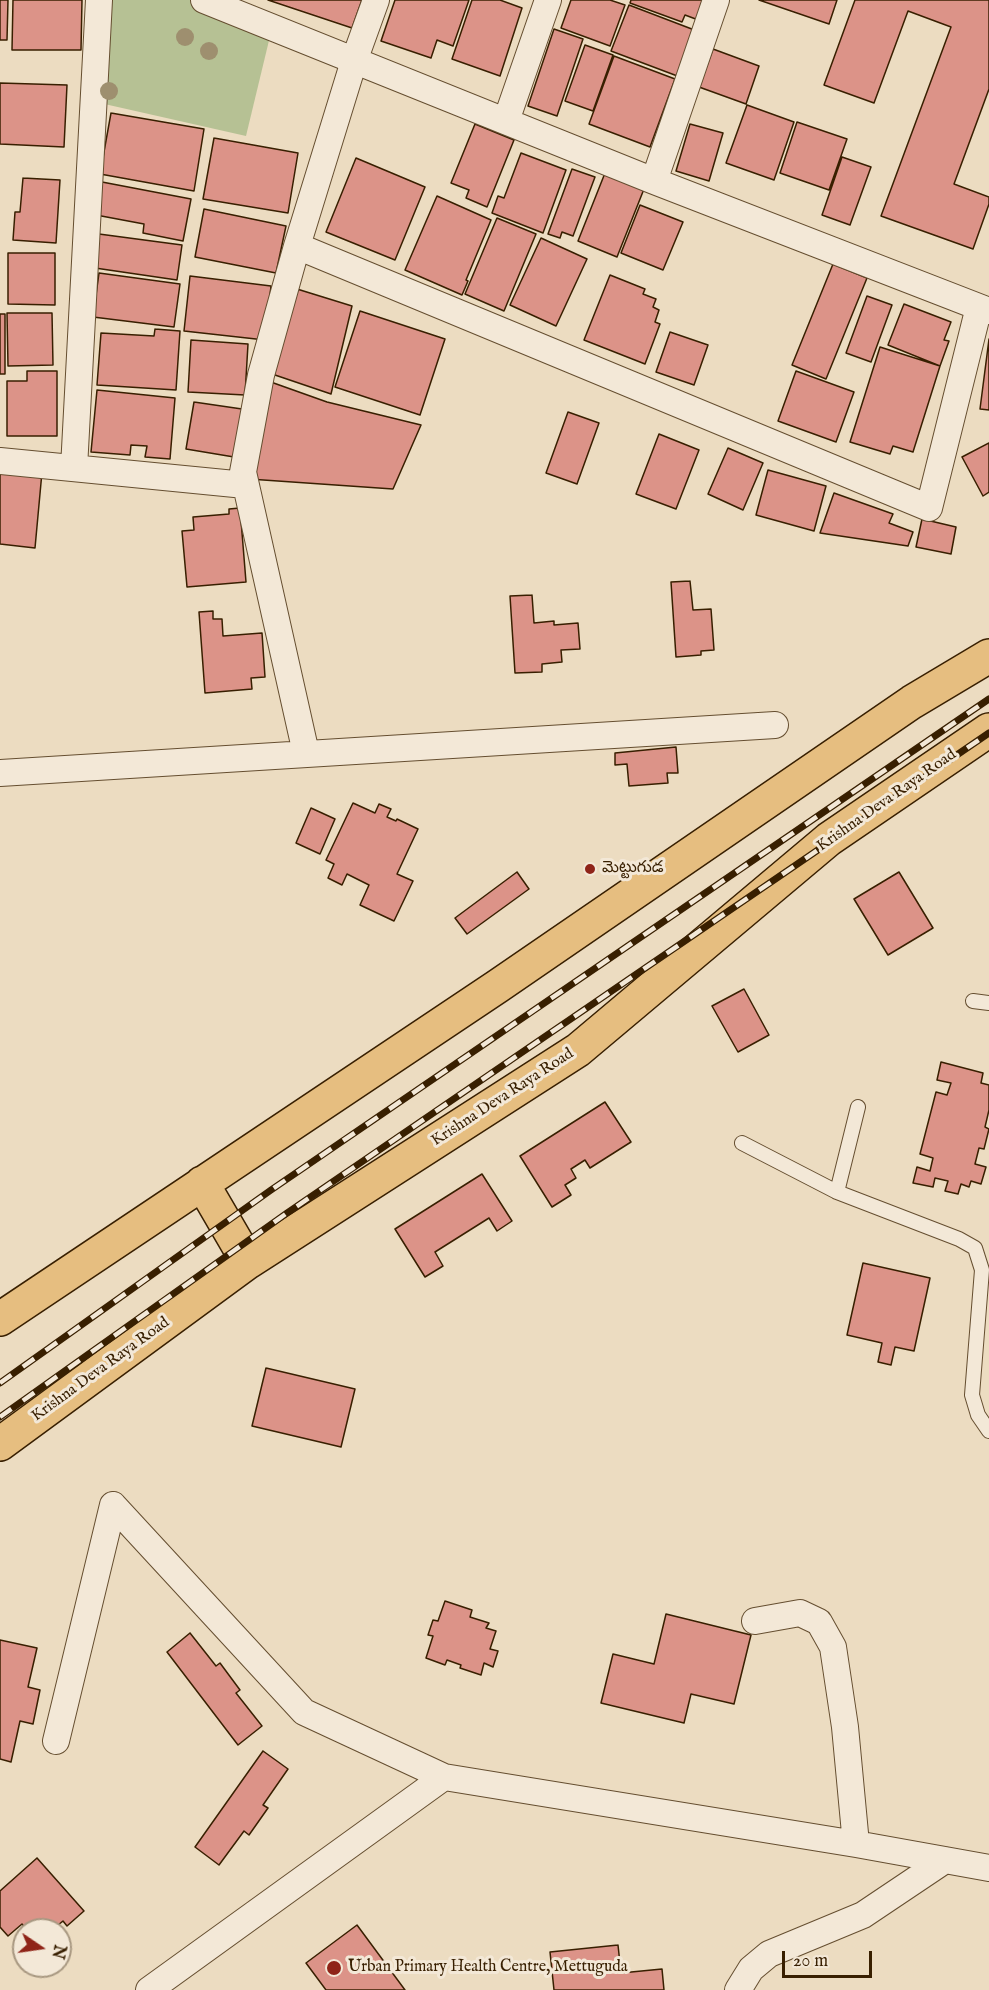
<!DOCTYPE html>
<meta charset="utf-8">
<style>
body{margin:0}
#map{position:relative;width:989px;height:1990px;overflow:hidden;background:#ecdcc1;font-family:"IM FELL English",serif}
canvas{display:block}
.north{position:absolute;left:12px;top:1918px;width:60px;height:60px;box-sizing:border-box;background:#f3e8d7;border:2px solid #a89881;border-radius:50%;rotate:103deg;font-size:16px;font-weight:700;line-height:24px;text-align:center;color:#381f00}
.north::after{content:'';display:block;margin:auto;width:21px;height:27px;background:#8f2418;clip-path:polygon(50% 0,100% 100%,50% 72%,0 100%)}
.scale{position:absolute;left:782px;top:1951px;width:90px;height:27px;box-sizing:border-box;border:3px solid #381f00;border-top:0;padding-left:8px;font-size:18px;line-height:21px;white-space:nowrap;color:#381f00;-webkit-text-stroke:4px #f3e8d7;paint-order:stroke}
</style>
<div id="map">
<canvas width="989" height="1990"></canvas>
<div class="north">N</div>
<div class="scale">20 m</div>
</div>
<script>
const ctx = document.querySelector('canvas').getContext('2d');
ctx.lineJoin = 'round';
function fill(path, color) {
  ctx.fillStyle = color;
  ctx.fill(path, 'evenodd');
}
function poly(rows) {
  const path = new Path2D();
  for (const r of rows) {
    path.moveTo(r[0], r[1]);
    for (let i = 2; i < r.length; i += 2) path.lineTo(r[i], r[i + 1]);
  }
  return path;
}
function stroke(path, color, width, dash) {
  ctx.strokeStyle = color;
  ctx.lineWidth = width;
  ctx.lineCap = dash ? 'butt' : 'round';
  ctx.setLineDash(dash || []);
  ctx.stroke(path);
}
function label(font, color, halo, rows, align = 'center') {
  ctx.font = font + ' "IM FELL English","Noto Sans Telugu",serif';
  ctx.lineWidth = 6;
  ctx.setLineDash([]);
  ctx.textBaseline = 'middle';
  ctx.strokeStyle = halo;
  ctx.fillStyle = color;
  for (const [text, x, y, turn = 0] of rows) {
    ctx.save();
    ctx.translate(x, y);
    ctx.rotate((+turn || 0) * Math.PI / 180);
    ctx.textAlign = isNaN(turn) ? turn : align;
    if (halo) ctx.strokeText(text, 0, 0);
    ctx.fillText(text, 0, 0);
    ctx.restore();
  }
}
fill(poly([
 [101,0,205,0,272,28,246,136,100,103]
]), '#b6c194');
const building = poly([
 [0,0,8,0,7,40,0,40,0,0],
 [13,0,82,0,81,50,12,50,13,0],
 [268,0,362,0,352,28,268,0],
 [395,0,469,0,453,46,437,40,431,58,381,41,395,0],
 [472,0,500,0,522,8,500,76,452,59,472,0],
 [571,0,610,0,625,5,610,46,561,28,571,0],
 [631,0,708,0,701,21,685,15,682,22,630,3,631,0],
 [759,0,837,0,829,24,759,0],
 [855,0,989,0,989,89,954,184,989,197,989,204,973,249,881,216,951,27,908,11,874,103,824,85,855,0],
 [629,5,697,31,680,77,611,51,629,5],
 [554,29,583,39,557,116,528,106,554,29],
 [585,45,613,55,593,111,565,101,585,45],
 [713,49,759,66,746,104,699,87,713,49],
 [614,56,675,79,650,147,589,124,614,56],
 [0,83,67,85,64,147,0,144,0,83],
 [747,105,794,122,774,180,726,163,747,105],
 [111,113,204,129,194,191,100,174,111,113],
 [797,122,847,139,829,190,780,173,797,122],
 [475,124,514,140,487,207,466,198,469,190,451,183,475,124],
 [690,124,723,133,709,181,676,171,690,124],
 [214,138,298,153,288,213,203,199,214,138],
 [521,153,566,170,543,233,492,213,498,196,504,198,521,153],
 [842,157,871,167,850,225,822,215,842,157],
 [356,158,425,187,395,260,326,232,356,158],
 [572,169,595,177,573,236,562,232,560,238,548,234,572,169],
 [605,173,644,189,617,257,578,241,605,173],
 [23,178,60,180,56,243,13,240,15,212,20,212,23,178],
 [102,182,191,199,183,241,143,233,144,224,96,215,102,182],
 [437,196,491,220,466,280,468,281,462,295,405,270,437,196],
 [640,205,683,222,663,270,621,253,640,205],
 [204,209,286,226,276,273,195,257,204,209],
 [497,218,536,234,504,311,465,294,497,218],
 [99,234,182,245,177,280,95,268,99,234],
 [541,238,587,259,556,326,510,305,541,238],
 [8,253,55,253,55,305,8,304,8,253],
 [833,264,867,278,826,379,792,365,833,264],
 [99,273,180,284,174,327,93,317,99,273],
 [610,275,645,289,643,294,656,299,653,307,659,310,655,322,660,324,645,364,584,340,610,275],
 [190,276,271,286,265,340,184,331,190,276],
 [297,289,352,306,331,394,272,374,297,289],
 [867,296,892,305,871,362,846,353,867,296],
 [904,304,951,322,944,340,949,341,940,366,888,345,904,304],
 [360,311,445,339,420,415,335,387,360,311],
 [7,313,52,313,53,365,8,366,7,313],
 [0,314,5,314,5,374,0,374,0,314],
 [155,329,180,331,176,390,97,385,101,333,154,336,155,329],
 [670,332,708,345,694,385,656,372,670,332],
 [989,339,989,410,980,409,989,339],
 [191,340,248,344,245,395,188,392,191,340],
 [880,347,940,366,913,452,893,446,890,454,850,442,880,347],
 [27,371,57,371,57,436,7,436,7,381,27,381,27,371],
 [796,371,854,392,836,442,778,421,796,371],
 [268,381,327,402,421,425,393,489,249,479,268,381],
 [97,390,175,398,170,459,145,457,147,446,131,445,130,455,91,452,97,390],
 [194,402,242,409,234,457,186,449,194,402],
 [568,412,599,423,577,484,546,473,568,412],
 [659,434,699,450,676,509,636,494,659,434],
 [989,443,989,492,983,496,962,457,989,443],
 [728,448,763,463,743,510,708,494,728,448],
 [0,469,42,472,35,548,0,544,0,469],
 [768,470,826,486,814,531,756,515,768,470],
 [834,493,893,514,889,523,913,532,908,546,820,533,834,493],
 [240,508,246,582,187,587,182,531,194,530,193,517,229,514,229,509,240,508],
 [922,519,956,527,951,554,916,547,922,519],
 [690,581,693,610,711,609,714,650,701,651,701,655,676,657,671,582,690,581],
 [532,595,534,623,554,621,554,625,578,623,580,649,561,650,562,662,542,664,542,672,515,673,510,596,532,595],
 [213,611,213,619,222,619,223,636,262,633,265,677,251,678,252,689,205,693,199,612,213,611],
 [676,747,678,773,667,773,668,783,629,786,627,764,615,765,615,753,676,747],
 [353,803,375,813,379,804,391,809,387,817,396,821,397,819,418,829,397,874,413,881,394,921,360,905,369,885,347,874,342,885,328,878,334,864,326,860,353,803],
 [311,808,335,819,320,854,296,843,311,808],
 [517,872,529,889,467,934,455,918,517,872],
 [899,872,933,928,888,955,854,899,899,872],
 [744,989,769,1035,738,1052,712,1006,744,989],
 [941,1062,983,1073,981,1083,989,1085,989,1110,985,1127,989,1129,984,1149,979,1148,975,1164,986,1167,981,1184,971,1181,969,1187,961,1184,958,1194,945,1191,948,1181,935,1178,933,1187,913,1183,917,1167,930,1171,933,1158,920,1154,936,1092,947,1095,951,1083,937,1080,941,1062],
 [605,1102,631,1142,590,1168,585,1160,571,1169,576,1178,565,1185,571,1195,552,1207,520,1156,605,1102],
 [482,1174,512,1221,497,1231,489,1218,435,1252,443,1266,425,1277,395,1229,482,1174],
 [863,1263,930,1278,914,1351,895,1347,891,1365,878,1362,882,1343,847,1335,863,1263],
 [266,1368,355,1389,341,1447,252,1426,266,1368],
 [445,1601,472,1610,470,1617,489,1623,486,1628,496,1631,490,1649,498,1651,493,1667,484,1663,481,1675,460,1668,461,1665,447,1660,445,1665,426,1658,433,1636,428,1635,433,1620,438,1621,445,1601],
 [666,1614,751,1635,734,1704,691,1694,684,1723,601,1703,613,1654,654,1664,666,1614],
 [190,1633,216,1666,220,1663,240,1690,236,1693,262,1726,238,1745,167,1652,190,1633],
 [0,1640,37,1648,28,1687,40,1690,33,1724,20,1721,11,1762,0,1759,0,1640],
 [263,1751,288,1769,263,1805,268,1808,249,1835,244,1831,219,1865,195,1847,263,1751],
 [37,1858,84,1911,67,1926,63,1921,52,1930,27,1930,22,1924,8,1936,0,1927,0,1891,37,1858],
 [357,1925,405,1990,326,1990,306,1963,357,1925],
 [618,1945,621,1973,662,1969,664,1990,554,1990,550,1952,618,1945]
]);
fill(building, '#dc9388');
stroke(building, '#381f00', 1.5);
const service = poly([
 [973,1001,989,1003],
 [742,1143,837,1192,959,1239,975,1248,982,1270,972,1395,978,1415,989,1431],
 [837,1192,858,1107]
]);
const minor = poly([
 [204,0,654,181,989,311],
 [506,121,548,0],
 [654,181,716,0],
 [297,246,929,508,979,307],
 [0,461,245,485],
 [74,468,99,0],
 [306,753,243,472,261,375,297,246,354,61,376,0],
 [0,773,775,725],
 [113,1505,304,1712,444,1777,856,1844,989,1868],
 [755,1621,800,1613,819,1622,833,1647,845,1727,856,1844],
 [56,1741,113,1505],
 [149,1990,444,1777],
 [738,1990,751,1969,769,1954,863,1915,945,1860]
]);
const primary = poly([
 [202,1183,248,1262],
 [0,1319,498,986,912,702,989,656],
 [0,1444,248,1262,578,1050,829,839,989,730]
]);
stroke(service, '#654e30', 16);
stroke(minor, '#654e30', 28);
stroke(primary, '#381f00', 36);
stroke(service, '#f3e8d7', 14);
stroke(minor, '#f3e8d7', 26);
stroke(primary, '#e6be80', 33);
const rail = poly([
 [0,1383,271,1190,989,699],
 [0,1417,287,1213,989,733]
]);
stroke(rail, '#381f00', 7);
stroke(rail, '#f3e8d7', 4.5, [14]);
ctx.fillStyle = '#9e8f6f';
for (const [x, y] of [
 [185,37],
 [209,51],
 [109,91]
]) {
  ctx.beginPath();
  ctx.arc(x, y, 9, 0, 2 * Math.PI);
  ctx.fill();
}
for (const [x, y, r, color] of [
 [590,869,6,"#8f2418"],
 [334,1968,8,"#8f2418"]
]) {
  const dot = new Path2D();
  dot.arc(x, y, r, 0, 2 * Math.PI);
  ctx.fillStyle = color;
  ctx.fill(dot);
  stroke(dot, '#f3e8d7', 2);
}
label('16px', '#381f00', '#f3e8d7', [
 ["Krishna Deva Raya Road",887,801,-35],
 ["Krishna Deva Raya Road",503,1098,-33],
 ["Krishna Deva Raya Road",101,1370,-36]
]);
label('16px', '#381f00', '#f3e8d7', [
 ["మెట్టుగుడ",602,869],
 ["Urban Primary Health Centre, Mettuguda",348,1968]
], 'left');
</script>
